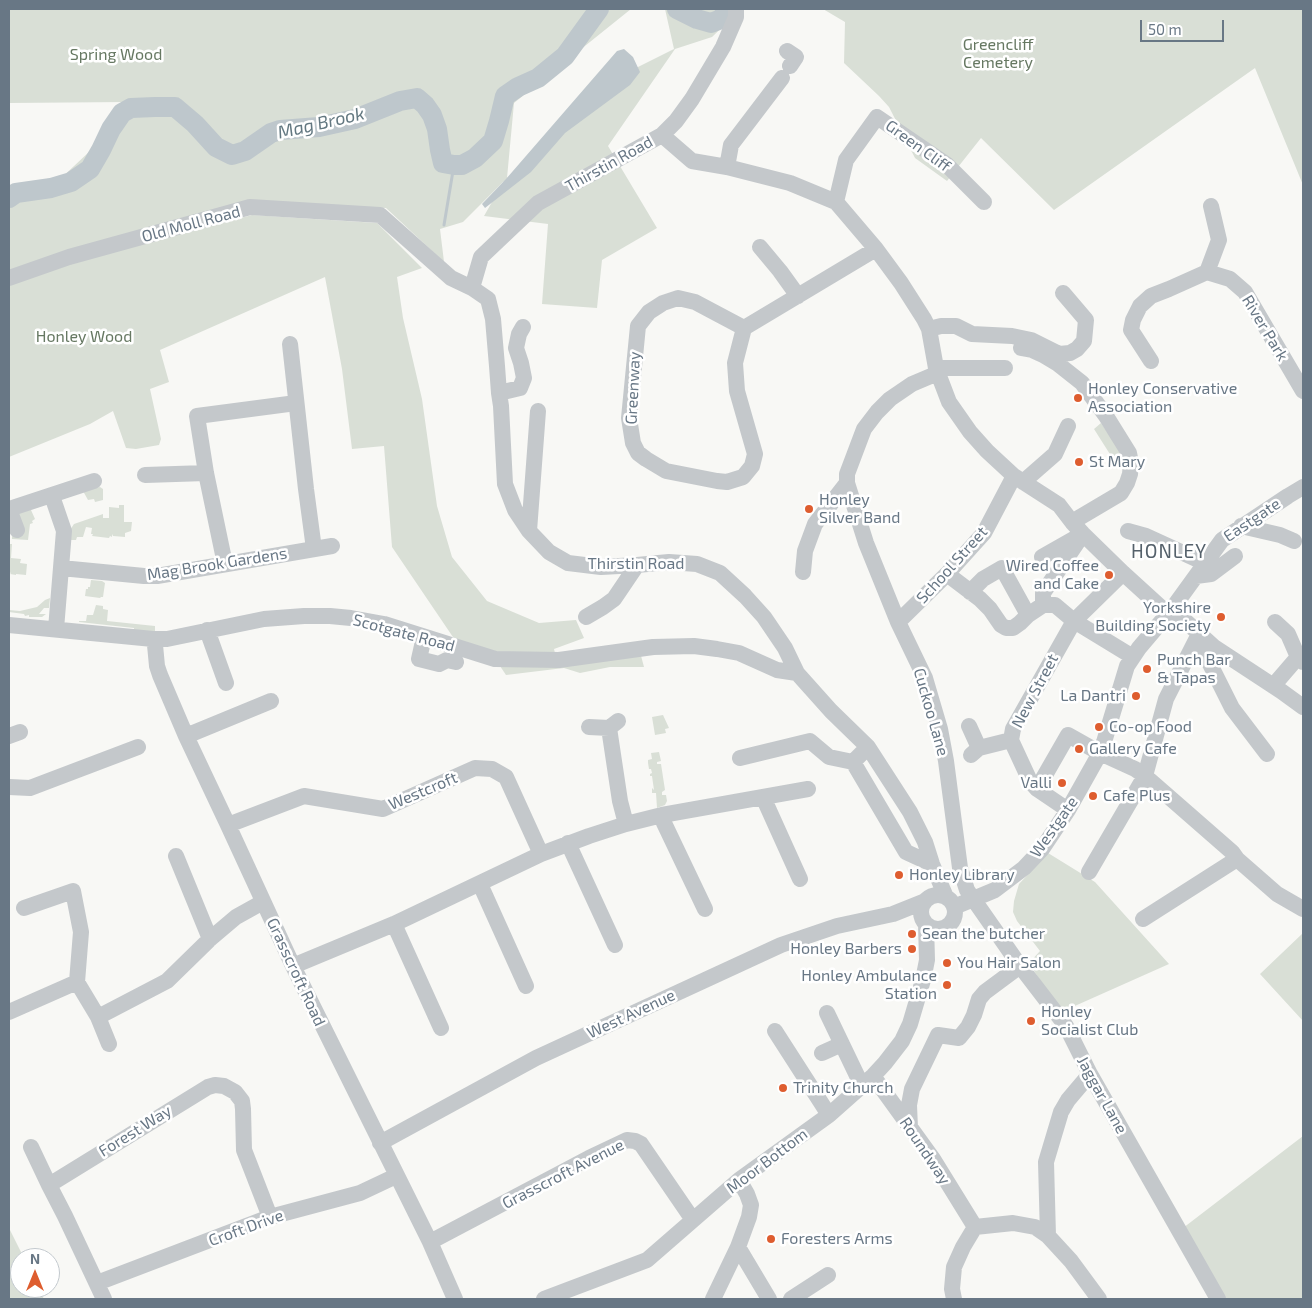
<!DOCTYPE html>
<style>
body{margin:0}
#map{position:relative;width:1312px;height:1308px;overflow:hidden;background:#f8f8f5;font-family:"Exo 2",sans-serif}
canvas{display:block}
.frame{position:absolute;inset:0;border:10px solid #687785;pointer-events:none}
.north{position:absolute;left:10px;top:1248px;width:50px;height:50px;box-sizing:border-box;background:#fff;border:1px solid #c3c9ce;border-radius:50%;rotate:0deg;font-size:14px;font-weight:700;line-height:20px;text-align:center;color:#687785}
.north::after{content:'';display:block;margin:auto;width:18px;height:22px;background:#de5d2f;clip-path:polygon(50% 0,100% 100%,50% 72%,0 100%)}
.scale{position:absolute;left:1140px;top:20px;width:84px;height:22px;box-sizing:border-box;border:2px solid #687785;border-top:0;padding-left:6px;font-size:15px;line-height:18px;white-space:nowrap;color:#687785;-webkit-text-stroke:4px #fff;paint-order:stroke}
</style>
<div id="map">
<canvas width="1312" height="1308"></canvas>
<div class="frame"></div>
<div class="north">N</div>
<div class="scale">50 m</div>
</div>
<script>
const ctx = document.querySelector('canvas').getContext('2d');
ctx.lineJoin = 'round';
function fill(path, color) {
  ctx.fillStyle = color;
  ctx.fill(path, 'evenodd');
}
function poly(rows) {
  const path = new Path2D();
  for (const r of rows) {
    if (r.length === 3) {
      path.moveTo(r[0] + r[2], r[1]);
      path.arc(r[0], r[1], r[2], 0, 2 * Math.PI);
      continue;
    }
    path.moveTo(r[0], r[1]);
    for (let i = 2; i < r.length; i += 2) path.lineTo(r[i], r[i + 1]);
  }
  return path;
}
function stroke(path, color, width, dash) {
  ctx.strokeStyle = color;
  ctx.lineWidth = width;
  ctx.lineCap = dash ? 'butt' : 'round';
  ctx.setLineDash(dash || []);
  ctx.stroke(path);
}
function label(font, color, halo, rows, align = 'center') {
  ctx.font = font + ' "Exo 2",sans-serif';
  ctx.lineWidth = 5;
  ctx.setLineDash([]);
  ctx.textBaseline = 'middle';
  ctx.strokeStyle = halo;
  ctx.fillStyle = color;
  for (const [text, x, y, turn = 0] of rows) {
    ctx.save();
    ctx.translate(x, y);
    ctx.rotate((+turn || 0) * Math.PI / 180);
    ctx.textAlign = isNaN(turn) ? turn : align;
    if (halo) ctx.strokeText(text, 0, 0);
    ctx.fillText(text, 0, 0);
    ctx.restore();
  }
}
fill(poly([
 [9,9,631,9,514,103,507,178,620,76,674,49,665,9,741,9,712,37,675,49,608,146,657,228,602,260,597,308,542,304,548,224,484,216,504,181,463,222,440,229,444,262,386,208,250,203,9,271,9,192,19,187,57,182,90,151,127,102,9,103],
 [823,9,1303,9,1303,185,1255,68,1054,210,981,138,947,181,915,158,889,107,879,96,844,63,845,22],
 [252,215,377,223,422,268,397,277,403,318,422,399,437,506,452,557,487,601,539,623,576,620,584,638,554,649,557,662,640,652,644,667,610,667,580,673,564,668,506,675,492,654,457,643,392,547,384,446,352,449,342,369,325,277,160,350,169,382,150,389,161,439,159,445,136,449,126,448,113,411,90,424,9,457,9,285,61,265],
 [1101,423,1128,463,1113,459,1094,429],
 [100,487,103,489,103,500,95,502,94,499,88,500,83,491],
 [119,505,124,505,124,522,132,522,131,531,125,533,125,537,113,536,112,534,112,537,110,536,109,538,92,536,93,534,91,534,92,528,86,527,83,537,77,537,76,540,70,540,70,530,74,524,103,514,103,518,109,518,109,507,119,508],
 [21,510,31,510,35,519,32,521,33,523,30,524,28,540,12,539,12,533,18,515],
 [9,542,10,544,12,544,11,558,21,559,20,563,27,564,26,575,16,574,16,575,10,574,11,573,9,572,9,573],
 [91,580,102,581,105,583,103,597,101,597,100,598,85,596,86,589,88,589,88,587,90,587],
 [50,598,49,608,44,608,39,614,46,614,42,617,29,617,29,615,25,616,24,614,9,612,9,610,20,611,37,607,45,600],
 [96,605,103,606,103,609,108,610,107,621,155,626,155,632,134,632,134,628,79,622,79,621,86,621,87,615,93,615],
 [663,715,669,728,665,729,666,733,655,735,652,717],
 [659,752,661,761,657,762,657,764,661,764,665,790,662,792,662,795,666,795,667,801,665,805,657,808,656,793,652,793,652,788,654,790,652,776,650,776,650,774,652,773,651,769,649,769,648,763,648,760,652,759,651,753],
 [1048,853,1095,882,1169,964,1068,1009,1056,1005,1029,963,1040,951,1017,921,1013,912,1014,901,1019,884],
 [1303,933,1303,1021,1260,974],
 [1303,1136,1303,1299,1225,1299,1183,1228],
 [9,1228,24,1258,20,1258,20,1288,38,1288,44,1299,9,1299]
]), '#d9dfd6');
fill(poly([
 [624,49,633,57,640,72,630,85,565,133,531,172,485,208,482,204,506,179,617,51]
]), '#bec7cc');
stroke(poly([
 [444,225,454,165]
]), '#bec7cc', 3);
stroke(poly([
 [677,9,697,19,711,23,721,19,728,9],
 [9,198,16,193,51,188,71,182,90,169,101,150,111,129,122,113,131,108,155,107,175,107,195,124,216,147,232,155,245,151,271,133,280,130,319,127,355,119,400,101,417,98,425,105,432,115,437,129,440,150,443,163,454,165,462,165,475,158,493,141,499,121,505,96,518,87,538,78,565,56,599,9]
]), '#bec7cc', 20);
stroke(poly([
 [736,9,736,17,723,47,692,99,676,121,662,135,538,203,481,257,472,288,488,299,493,319,497,366,499,393,501,406,505,484,515,510,529,531,549,552,568,563,601,567,637,565,669,562,697,564,720,573,745,596,764,617,785,648,797,673,831,711,868,747,910,812,925,842,932,864,946,897],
 [787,51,796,57,790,66],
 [662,135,692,161,727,167,790,183,836,202,876,249,901,283,924,319,929,329,936,368,949,402,970,432,987,451,1014,476,1059,505,1072,522,1083,534,1123,573,1168,614],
 [727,167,731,145,782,78],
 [836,202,846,160,877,117,946,164,984,202],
 [760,247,780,271,798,296],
 [1207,272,1219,240,1211,206],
 [9,278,69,257,250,207,380,215,451,278,472,288],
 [744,328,695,302,678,298,663,303,649,312,638,326,629,418,633,443,638,453,646,459,666,471,717,481,727,482,743,477,752,466,755,454,737,391,735,363,744,328,876,249],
 [929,329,941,326,956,326,972,334,1012,336,1031,340,1059,354,1070,353,1077,349,1084,341,1086,320,1063,293],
 [290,344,306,489,314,549],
 [1021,348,1032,350,1043,355,1058,364,1082,383,1106,416,1129,453,1131,463,1130,474,1127,483,1121,493,1072,522],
 [1151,361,1131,330,1133,320,1140,306,1151,296,1169,289,1207,272,1230,279,1245,292,1303,391],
 [936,368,1005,368],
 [938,373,912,384,890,399,877,412,864,429,847,474,847,483,866,543,898,622,925,678,940,729,946,761,960,868,967,890,1020,966,1066,1026,1090,1074,1218,1299],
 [499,393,520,388,524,378,521,363,516,348,519,334,523,327],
 [145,475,206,473],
 [1023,482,1055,454,1068,426],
 [52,496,64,531,56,629],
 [9,509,94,481],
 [9,509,17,530],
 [1241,526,1280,535,1294,541],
 [529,531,538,411],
 [1128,531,1146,536,1205,563],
 [1042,557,1079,536],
 [225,564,206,473,197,416,296,403],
 [61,568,144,576,157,576,332,546],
 [803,572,805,551,815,524,847,483],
 [947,574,980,599,990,609,1001,625,1006,628,1013,628,1020,623,1028,615,1043,605,1055,605,1074,621,1133,657],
 [1196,576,1211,574,1235,556],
 [970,592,983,579,1002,568,1028,615],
 [1043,605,1043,593,1083,534],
 [1172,609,1214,647,1281,691,1303,707],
 [586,617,603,607,614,599,637,565],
 [898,622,947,574,984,533,1014,476],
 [1275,622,1288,634,1298,657,1303,662],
 [9,625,153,639,167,639,264,619,304,616,330,616,351,618,384,624,495,659,559,660,653,647,694,646,717,649,739,653,777,670,797,673],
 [207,630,226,683],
 [1199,634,1204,652,1232,708,1267,754],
 [424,637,419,659,439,664,447,660,456,662],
 [153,639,155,645,157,666,160,675,186,736,228,825,293,966,430,1242,455,1299],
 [1273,686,1298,657],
 [618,721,609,728,620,801,626,824],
 [969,726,979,748],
 [589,727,609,728],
 [9,736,20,732],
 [186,736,271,701],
 [971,755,979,748,1011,740],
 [740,758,810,741,829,757,853,762,868,747],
 [853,762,906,852,932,864],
 [9,787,30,788,138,747],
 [1037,789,1068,735,1100,753,1135,769,1145,776,1232,852,1237,859,1277,894,1303,909],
 [763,797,800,879],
 [1068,810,1037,789,1030,781,1011,740,1013,729,1074,621,1123,573],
 [662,815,664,823,705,909],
 [228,825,304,796,383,809,475,768,492,769,506,777,541,854],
 [568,843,615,945],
 [176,856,210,939],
 [1089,872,1145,776,1166,699,1199,634],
 [480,884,526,986],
 [938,912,17],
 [954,907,995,890,1024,868,1042,849,1068,810,1100,753,1104,742,1127,666,1139,648,1172,609,1222,540,1288,496,1303,487],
 [24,908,73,891,81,932,77,982],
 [1143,919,1237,859],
 [394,924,441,1028],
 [293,966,394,924,541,854,589,836,626,824,662,815,808,789],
 [9,1012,77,982,98,1017,167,981,210,939,236,917,263,902],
 [827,1013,862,1086],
 [98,1017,109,1044],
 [775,1031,829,1115],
 [822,1053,842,1044],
 [873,1076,933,1159,975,1227,1013,1223,1035,1227,1048,1236,1071,1261,1099,1299],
 [910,1128,909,1105,912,1089,938,1035,959,1038,968,1027,974,1015,979,999,985,992,1020,966],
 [380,1143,536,1058,781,945,837,926,893,914,923,902],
 [31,1147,49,1185,65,1216,104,1299],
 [49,1185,208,1087,215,1085,224,1086,235,1092,242,1101,243,1109,244,1150,270,1217],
 [1048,1236,1046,1162,1061,1112,1068,1100,1090,1074],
 [430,1242,589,1158,627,1140,635,1141,641,1144,693,1220],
 [738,1247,769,1299],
 [97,1283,270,1217,360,1193,396,1176],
 [544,1299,647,1260,739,1180,829,1115,873,1076,885,1063,902,1041,910,1024,923,980,927,960,926,924],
 [713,1299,738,1247,749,1217,751,1205,747,1194,739,1180],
 [791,1299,828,1275],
 [954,1299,952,1289,954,1267,963,1247,975,1227]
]), '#c4c8cb', 16);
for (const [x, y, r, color] of [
 [1078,398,5,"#de5d2f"],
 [1079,462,5,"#de5d2f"],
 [809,509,5,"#de5d2f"],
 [1109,575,5,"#de5d2f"],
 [1221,617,5,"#de5d2f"],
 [1147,669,5,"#de5d2f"],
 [1136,696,5,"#de5d2f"],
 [1099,727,5,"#de5d2f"],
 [1079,749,5,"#de5d2f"],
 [1062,783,5,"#de5d2f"],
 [1093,796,5,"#de5d2f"],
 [899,875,5,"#de5d2f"],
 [912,934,5,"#de5d2f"],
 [912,949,5,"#de5d2f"],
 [947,963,5,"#de5d2f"],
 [947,985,5,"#de5d2f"],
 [1031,1021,5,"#de5d2f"],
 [783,1088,5,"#de5d2f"],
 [771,1239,5,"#de5d2f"]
]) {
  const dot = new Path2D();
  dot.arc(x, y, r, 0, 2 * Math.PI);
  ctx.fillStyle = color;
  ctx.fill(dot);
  stroke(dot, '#fff', 2);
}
label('16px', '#667862', '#fff', [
 ["Greencliff",998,45],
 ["Cemetery",998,63],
 ["Spring Wood",116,55],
 ["Honley Wood",84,337]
]);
label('16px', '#687785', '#fff', [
 ["Green Cliff",918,146,36],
 ["Thirstin Road",609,164,-29],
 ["Old Moll Road",191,224,-15],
 ["River Park",1265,328,59],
 ["Greenway",633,388,-87],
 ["Eastgate",1252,520,-34],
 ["Mag Brook Gardens",217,564,-9],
 ["Thirstin Road",636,564],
 ["School Street",952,565,-48],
 ["Scotgate Road",404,633,15],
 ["New Street",1035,691,-62],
 ["Cuckoo Lane",931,712,74],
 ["Westcroft",423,791,-23],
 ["Westgate",1054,827,-55],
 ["Grasscroft Road",296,972,65],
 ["West Avenue",631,1014,-25],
 ["Jaggar Lane",1102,1095,61],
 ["Forest Way",135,1131,-32],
 ["Roundway",925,1151,56],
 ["Moor Bottom",767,1161,-37],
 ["Grasscroft Avenue",563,1174,-27],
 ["Croft Drive",246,1228,-20]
]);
label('16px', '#687785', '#fff', [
 ["Honley Conservative",1088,389],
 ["Association",1088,407],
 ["St Mary",1089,462],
 ["Honley",819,500],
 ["Silver Band",819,518],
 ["Wired Coffee",1099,566,"right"],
 ["and Cake",1099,584,"right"],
 ["Yorkshire",1211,608,"right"],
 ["Building Society",1211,626,"right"],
 ["Punch Bar",1157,660],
 ["& Tapas",1157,678],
 ["La Dantri",1126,696,"right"],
 ["Co-op Food",1109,727],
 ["Gallery Cafe",1089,749],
 ["Valli",1052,783,"right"],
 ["Cafe Plus",1103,796],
 ["Honley Library",909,875],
 ["Sean the butcher",922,934],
 ["Honley Barbers",902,949,"right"],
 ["You Hair Salon",957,963],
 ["Honley Ambulance",937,976,"right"],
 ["Station",937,994,"right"],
 ["Honley",1041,1012],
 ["Socialist Club",1041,1030],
 ["Trinity Church",793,1088],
 ["Foresters Arms",781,1239]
], 'left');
label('italic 18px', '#637881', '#fff', [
 ["Mag Brook",321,123,-13]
]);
ctx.letterSpacing = '1px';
label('19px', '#55616b', '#fff', [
 ["HONLEY",1169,552]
]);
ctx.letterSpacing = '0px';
</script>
